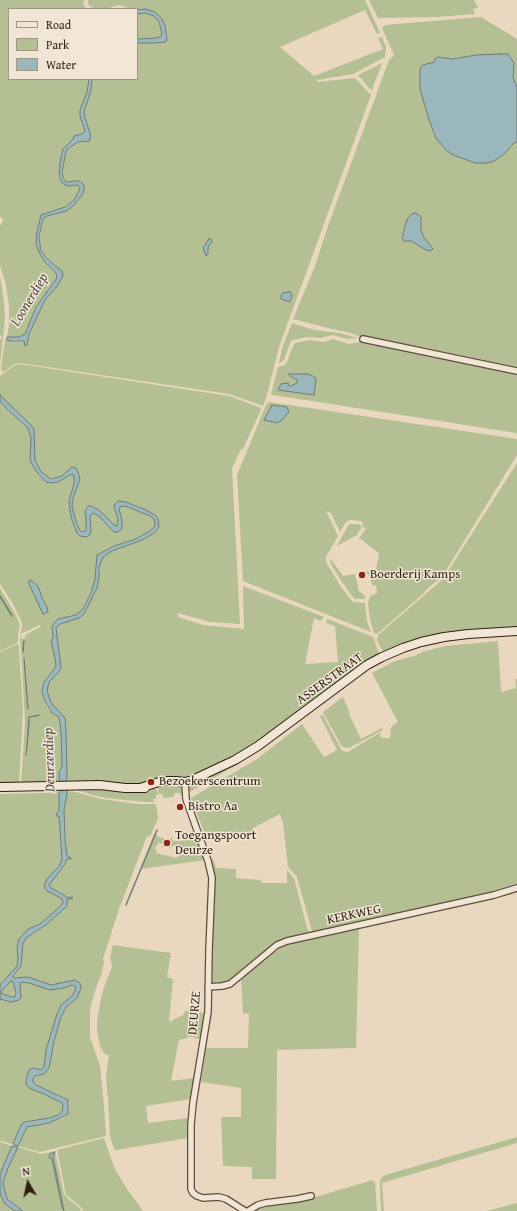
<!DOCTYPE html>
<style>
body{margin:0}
#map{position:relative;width:517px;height:1211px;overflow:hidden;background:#e9d8bf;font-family:"Gentium Book Plus",serif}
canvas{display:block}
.legend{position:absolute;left:8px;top:8px;width:130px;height:72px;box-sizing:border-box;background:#f1e6d5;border:1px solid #a39687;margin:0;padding:5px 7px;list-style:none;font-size:12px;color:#2f1f11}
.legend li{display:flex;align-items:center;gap:8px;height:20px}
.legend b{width:20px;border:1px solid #a39687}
.north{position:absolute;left:8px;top:1163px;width:40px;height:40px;-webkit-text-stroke:3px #f1e6d5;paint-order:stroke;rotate:351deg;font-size:11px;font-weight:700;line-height:16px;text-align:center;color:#2f1f11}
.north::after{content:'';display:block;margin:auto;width:14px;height:18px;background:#2f1f11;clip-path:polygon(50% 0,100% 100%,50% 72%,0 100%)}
</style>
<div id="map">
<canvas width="517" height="1211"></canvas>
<ul class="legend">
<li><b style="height:5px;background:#f1e6d5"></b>Road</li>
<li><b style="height:11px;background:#b4bf94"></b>Park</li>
<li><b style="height:11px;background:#9ab8bb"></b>Water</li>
</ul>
<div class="north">N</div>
</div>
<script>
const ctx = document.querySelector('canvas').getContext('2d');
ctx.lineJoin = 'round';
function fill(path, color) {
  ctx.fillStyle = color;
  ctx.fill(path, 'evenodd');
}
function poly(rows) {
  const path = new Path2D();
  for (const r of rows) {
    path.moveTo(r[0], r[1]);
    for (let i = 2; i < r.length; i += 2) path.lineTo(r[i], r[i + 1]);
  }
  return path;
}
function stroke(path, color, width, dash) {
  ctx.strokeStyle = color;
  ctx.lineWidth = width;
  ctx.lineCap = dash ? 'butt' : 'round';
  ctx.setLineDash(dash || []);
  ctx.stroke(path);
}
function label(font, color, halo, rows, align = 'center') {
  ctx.font = font + ' "Gentium Book Plus",serif';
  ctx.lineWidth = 3;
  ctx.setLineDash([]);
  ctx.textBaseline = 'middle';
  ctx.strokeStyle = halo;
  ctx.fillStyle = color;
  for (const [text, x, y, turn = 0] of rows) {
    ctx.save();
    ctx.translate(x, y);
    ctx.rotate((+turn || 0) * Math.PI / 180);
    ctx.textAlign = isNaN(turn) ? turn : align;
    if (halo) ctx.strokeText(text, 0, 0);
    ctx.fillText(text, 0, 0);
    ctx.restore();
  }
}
fill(poly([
 [0,0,84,0,83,4,87,9,9,9,9,79,89,79,87,92,80,110,80,116,85,131,82,134,74,136,73,139,63,149,60,163,59,176,62,183,69,186,77,185,80,187,79,191,74,200,65,207,41,215,37,232,37,247,45,262,56,273,57,278,36,307,25,334,19,337,9,337,7,338,9,324,9,306,6,285,0,266,0,225,2,223,3,220,3,218,0,217],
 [88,0,365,0,380,33,377,34,365,10,280,47,314,76,383,49,378,38,382,37,386,47,385,57,353,74,317,80,317,82,355,78,371,95,279,347,267,395,263,406,229,394,20,363,14,364,4,372,2,371,1,367,5,339,10,341,17,342,24,342,27,340,29,334,45,300,62,277,62,271,56,268,43,252,40,245,40,235,44,218,47,216,63,212,73,206,82,194,84,187,82,183,78,181,69,182,66,182,63,177,62,172,66,152,67,149,78,142,89,141,91,136,85,118,84,112,92,85,92,79,137,79,137,43,154,43,166,33,165,25,161,18,146,9,137,10,137,9,130,9,120,5,112,7,110,9,97,9,91,7,88,4],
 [369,0,474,0,478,8,473,9,475,14,437,17,378,18],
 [145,13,154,16,157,18,162,33,161,36,156,38,137,39,137,14],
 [481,17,517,39,517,87,513,78,514,74,514,63,508,54,499,54,476,55,452,59,438,57,434,62,420,89,431,126,436,138,468,159,475,163,504,154,514,143,517,142,517,367,427,348,362,337,347,332,332,329,293,319,315,266,328,226,389,60,394,55,382,28,385,25],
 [408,218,421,218,421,229,423,236,431,246,416,244,411,241,403,233],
 [382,63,372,90,369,88,358,75],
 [0,276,4,302,5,318,0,365,0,340,2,337,0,335],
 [292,323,314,330,340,333,358,338,347,339,333,335,320,338,306,337,294,340,291,341,289,346,284,360,279,363,282,348],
 [333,339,349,344,365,341,517,373,517,433,273,395,271,394,278,367,285,365,287,362,292,348,295,343,310,340,324,342],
 [289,374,308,374,313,395,281,384,291,386,297,383,297,380,290,376],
 [20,364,229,396,261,408,260,412,243,449,241,449,232,468,240,624,210,622,178,613,178,617,203,625,244,629,243,586,324,617,321,621,314,618,305,664,338,662,335,626,326,623,327,619,373,637,379,654,305,705,306,708,250,749,190,779,173,778,172,777,144,785,66,782,67,775,67,766,65,718,52,704,49,697,47,690,49,682,58,673,61,668,56,633,56,627,60,624,79,618,84,614,96,590,99,577,99,567,103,557,108,553,142,540,154,533,159,527,158,519,156,516,142,508,126,502,118,501,115,504,114,507,118,519,117,526,114,525,100,511,91,506,87,506,85,510,86,519,86,530,84,532,81,532,79,529,73,514,72,507,73,498,79,479,72,467,62,476,53,478,48,477,41,472,35,460,34,429,30,424,12,407,0,395,0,376,15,365],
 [0,401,5,407,28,428,31,438,31,463,36,471,46,482,50,483,58,482,69,475,72,474,74,475,74,484,69,501,70,511,72,520,77,533,90,532,90,516,93,513,99,516,114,532,118,532,121,530,122,524,119,509,120,507,123,506,128,507,150,516,154,519,155,523,155,526,151,530,136,539,114,546,97,555,95,579,91,593,84,609,76,615,60,618,55,622,52,626,52,633,53,639,51,641,55,658,56,666,52,672,45,680,42,689,43,698,47,706,52,714,59,717,60,721,62,742,62,765,61,769,59,772,60,782,21,784,25,722,21,650,20,637,22,625,23,625,13,604,0,584],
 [32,581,36,584,39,589,48,612,44,613,29,584],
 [40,625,41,626,40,627,25,635,24,652,23,641,20,634],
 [23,657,25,657,29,710,28,712],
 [39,714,40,714,40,715,29,718,29,734,27,756,25,756,25,751,28,734,28,716],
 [269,402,517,439,517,455,442,577,429,587,422,595,377,634,374,633,370,619,368,604,370,596,377,593,376,585,373,586,368,573,366,573,365,572,376,570,379,553,359,538,366,529,362,526,357,535,337,546,349,524,358,524,362,526,363,522,354,520,350,520,346,522,340,532,331,513,326,511,338,536,326,557,326,562,341,587,353,602,365,603,367,621,371,632,243,581,237,475,266,405],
 [517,463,517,628,443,634,425,637,402,644,383,652,377,640,378,635,443,579],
 [330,558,343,576,355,574,359,591,365,596,365,599,355,599,352,596,342,582,331,564],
 [0,588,16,615,20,626,18,634,18,641,17,643,0,651],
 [498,641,501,692,516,688,515,679,517,679,517,887,495,893,285,940,231,982,215,985,212,983,210,980,211,861,213,859,216,868,236,869,236,878,261,880,261,883,287,883,287,870,294,878,308,931,312,931,297,877,288,867,283,823,280,814,253,828,253,832,205,834,191,798,257,759,302,724,324,757,337,750,320,716,323,715,342,751,348,752,351,750,381,732,380,734,381,738,390,738,391,727,398,722,372,673,395,661,414,656,425,651,446,646],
 [17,644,19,645,19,649,23,711,19,784,0,782,0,652],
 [343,697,350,713,349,714,361,739,382,728,383,730,349,748,342,747,323,712],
 [239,760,240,763,188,793,189,785,192,783],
 [165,785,180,785,183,787,183,794,181,795,180,793,174,793,174,797,163,798,163,794,159,794,158,788],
 [99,787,147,789,156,788,158,795,156,795,156,799,153,799,154,802,144,802,106,798,92,795,74,789],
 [66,791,76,792,101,799,137,804,156,804,158,818,150,837,147,836,119,909,103,959,104,962,101,976,98,982,91,1005,90,1015,90,1037,100,1066,104,1106,106,1136,40,1152,18,1146,26,1129,28,1126,49,1123,66,1116,68,1114,69,1106,68,1100,36,1085,33,1082,33,1079,35,1076,44,1074,49,1068,54,1041,61,1017,66,1007,77,998,81,988,80,983,75,980,51,985,31,978,27,977,14,978,13,976,21,966,23,943,26,938,47,924,67,906,67,900,72,898,72,897,67,898,64,895,51,888,49,885,65,864,67,859,71,859,71,858,67,856,65,840,64,810],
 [60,792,59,794,59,811,57,813,57,816,59,816,62,861,59,868,53,873,47,891,62,899,63,903,43,922,28,929,21,936,18,943,17,952,18,959,17,966,0,985,0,794,43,793],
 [154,834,158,836,160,838,164,838,165,840,164,847,162,847,163,844,158,843,157,846,156,846,155,849,157,850,156,853,177,858,178,855,180,855,180,851,179,851,179,848,171,846,170,849,169,848,169,839,172,837,172,841,190,840,190,836,197,836,205,860,141,869],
 [359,928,356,1048,277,1050,276,1179,252,1179,252,1167,223,1166,221,1117,241,1117,241,1088,201,1082,206,1048,248,1048,249,1014,243,1013,241,979,284,945],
 [113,945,171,953,167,977,173,979,169,1022,183,1015,185,1011,205,1013,201,1039,194,1038,193,1036,179,1040,171,1081,194,1078,191,1099,146,1106,148,1123,189,1118,188,1138,116,1150,115,1150,113,1145,110,1137,108,1098,106,1078,109,1055,107,1055,104,1053,100,1046,97,1032,97,1021,101,998,104,987,112,967,110,957],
 [11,981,13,982,16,993,15,997,12,997,2,994,1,992],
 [21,982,29,983,50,990,64,988,72,985,75,986,76,988,73,995,61,1005,57,1014,46,1050,44,1067,41,1070,34,1068,29,1070,26,1080,26,1085,31,1089,44,1094,62,1103,63,1106,62,1112,58,1115,49,1118,26,1121,21,1125,13,1144,0,1141,0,999,9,1002,21,998,20,984],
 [517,1137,517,1143,382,1183,384,1211,381,1211,380,1182,381,1178,385,1175],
 [104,1138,114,1167,123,1183,143,1211,83,1211,80,1206,66,1195,57,1150],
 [0,1142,12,1146,0,1174],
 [18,1147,41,1154,55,1151,64,1194,69,1200,79,1207,81,1211,64,1211,62,1209,63,1211,23,1211,7,1199,3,1181,11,1160],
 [55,1152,53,1157,63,1207,52,1158,49,1158,50,1154],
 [373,1180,375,1183,377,1211,253,1211,257,1208,266,1205,305,1200],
 [0,1194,4,1203,15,1211,0,1211],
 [517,1203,517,1211,487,1211]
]), '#b4bf94');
const water = poly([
 [146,9,155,12,161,18,165,25,166,33,167,40,165,42,154,43,137,43,137,39,157,38,161,36,162,34,159,22,154,16,145,13,137,14,137,10,146,9],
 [499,54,508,54,514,63,513,78,517,87,517,142,514,143,504,154,494,161,487,163,475,163,453,155,445,149,436,138,429,120,420,89,420,69,423,65,434,62,435,59,438,57,452,59,476,55,499,54],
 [89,79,92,79,91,90,84,112,85,118,91,136,89,141,78,142,67,149,66,152,62,172,63,177,65,181,69,182,74,181,80,181,84,185,84,190,82,195,73,206,66,211,47,216,44,218,42,223,39,237,40,245,41,250,45,256,54,265,62,271,63,276,57,286,45,300,29,334,27,345,25,346,24,341,10,341,7,340,7,337,19,337,25,334,36,307,57,278,56,273,45,262,40,254,36,244,37,232,41,215,65,207,74,200,79,191,80,187,77,185,68,186,62,183,59,176,60,163,63,149,73,139,74,136,82,134,85,131,80,116,80,110,87,92,89,79],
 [415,213,419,215,421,218,421,229,423,236,433,249,430,251,426,250,411,241,404,241,402,238,405,226,408,218,412,214,415,213],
 [209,239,211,239,212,242,208,247,208,254,206,256,203,247,205,245,209,239],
 [290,292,292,295,290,302,281,299,281,296,283,293,290,292],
 [289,374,308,374,315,377,316,380,314,395,278,390,281,384,288,383,289,386,291,386,297,383,297,380,290,376,289,374],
 [0,395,12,407,30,424,34,429,35,460,41,472,51,479,62,476,72,467,76,468,78,472,80,479,73,498,72,507,76,521,79,529,81,531,84,532,86,530,86,519,85,511,88,506,91,506,95,508,100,511,114,525,117,526,118,519,114,507,115,504,118,501,126,502,146,510,156,516,158,519,159,527,154,533,142,540,112,551,103,557,99,567,99,577,97,588,84,614,79,618,60,624,56,628,61,668,58,673,49,682,47,690,49,697,52,704,65,718,66,731,67,775,66,782,67,794,64,810,65,840,67,856,71,858,71,859,67,859,65,864,49,885,51,888,64,895,67,898,72,897,73,898,67,900,67,906,47,924,26,938,23,943,21,966,13,976,14,978,27,977,31,978,51,985,75,980,80,983,81,988,77,998,66,1007,61,1017,54,1041,49,1068,44,1074,35,1076,33,1079,33,1082,36,1085,68,1100,68,1114,49,1123,27,1127,18,1146,13,1144,21,1125,24,1122,49,1118,58,1115,62,1112,63,1106,62,1103,44,1094,31,1089,26,1085,26,1080,29,1070,34,1068,41,1070,44,1067,46,1050,57,1014,61,1005,73,995,76,988,75,986,72,985,64,988,50,990,29,983,21,982,20,984,21,998,19,1000,11,1002,0,999,0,985,17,966,18,959,17,947,19,939,28,929,40,924,55,911,62,904,63,902,61,898,47,891,44,886,47,879,60,865,62,859,59,816,56,816,57,813,59,811,59,794,60,793,59,772,61,769,62,765,61,731,59,717,52,713,44,699,42,691,44,682,52,672,56,666,55,658,51,641,53,638,52,627,54,623,58,619,76,615,83,609,91,593,95,579,97,555,114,546,136,539,151,530,155,526,155,524,154,519,150,516,128,507,123,506,120,507,119,509,122,520,122,527,121,530,118,532,114,532,99,516,93,513,90,516,91,530,90,534,87,537,80,536,77,533,72,520,70,511,69,501,74,484,74,475,72,474,70,475,58,482,50,483,46,482,36,471,30,460,31,438,28,428,5,407,0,401,0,395],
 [11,981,13,982,16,993,15,997,12,997,2,994,1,992,11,981],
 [272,405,287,407,289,412,281,421,277,423,264,420,272,405],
 [30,580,32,581,38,586,43,600,47,607,48,612,44,614,43,614,29,584,28,583,30,580],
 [12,1146,18,1147,8,1168,3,1183,7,1199,23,1211,15,1211,5,1204,0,1194,0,1174,12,1146],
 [55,1152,53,1157,64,1211,62,1207,52,1159,49,1158,50,1154,55,1152]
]);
fill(water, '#9ab8bb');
stroke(water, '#6f7b77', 1);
stroke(poly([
 [0,596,12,616],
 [23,652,24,640],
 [24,658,28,709],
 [26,755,28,735,29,717,39,715],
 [126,905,157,830]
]), '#6f7b77', 1.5);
const street = poly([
 [363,339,517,371],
 [185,782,186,799,208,861,212,878,209,950,208,1012,193,1103,191,1125,191,1189,193,1193,197,1196,203,1198,219,1197,226,1199,245,1211],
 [208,987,222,986,230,984,277,945,287,941,494,895,517,888],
 [248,1211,258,1205,265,1203,297,1199,311,1196]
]);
const secondary = poly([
 [0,787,100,785,125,788,145,788],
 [140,788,162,781,176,781,185,782,190,781,235,760,258,746,367,665,382,657,403,648,421,642,444,637,468,634,517,631]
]);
stroke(street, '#5e4d3c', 8);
stroke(secondary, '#2f1f11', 10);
stroke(street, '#f1e6d5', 5.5);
stroke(secondary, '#f1e6d5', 8);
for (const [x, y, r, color] of [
 [362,575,4,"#8f2418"],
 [151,782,4,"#8f2418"],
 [180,807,4,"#8f2418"],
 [167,843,4,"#8f2418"]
]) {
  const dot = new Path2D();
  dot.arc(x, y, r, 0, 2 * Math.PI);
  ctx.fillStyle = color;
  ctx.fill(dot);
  stroke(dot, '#f1e6d5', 1.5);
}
label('13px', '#2f1f11', '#f1e6d5', [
 ["Boerderij Kamps",370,575],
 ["Bezoekerscentrum",159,782],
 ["Bistro Aa",188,807],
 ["Toegangspoort",175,836],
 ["Deurze",175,851]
], 'left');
label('13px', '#2f1f11', '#f1e6d5', [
 ["ASSERSTRAAT",330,679,-36],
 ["KERKWEG",354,915,-12],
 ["DEURZE",195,1013,-85]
]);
label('italic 14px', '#4f4d44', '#f1e6d5', [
 ["Loonerdiep",30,300,-59],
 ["Deurzerdiep",50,760,-92]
]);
</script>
